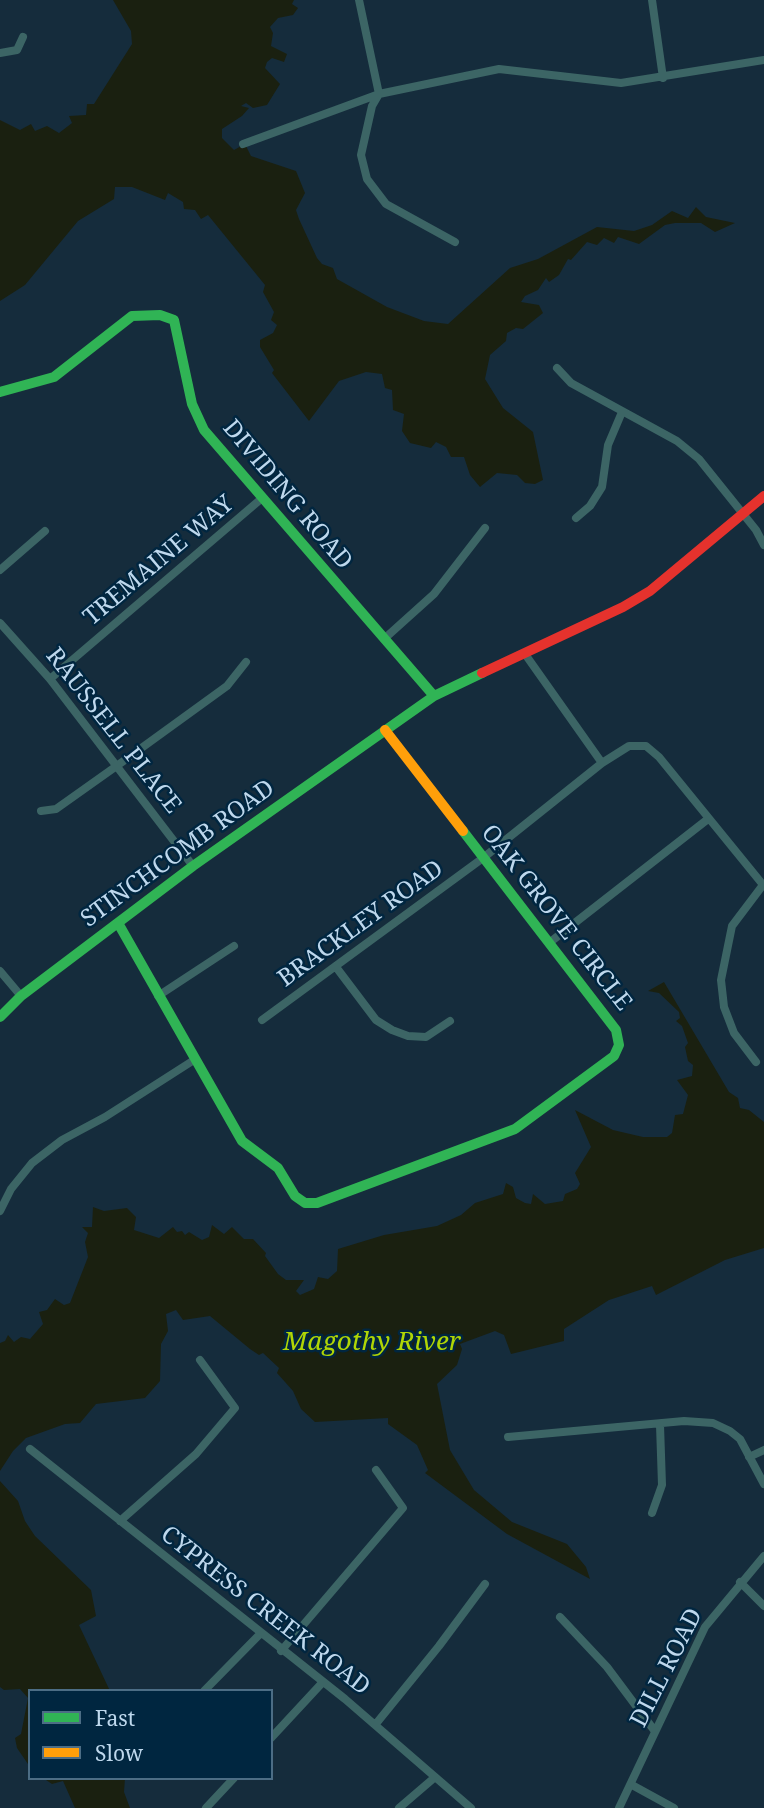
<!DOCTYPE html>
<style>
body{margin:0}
#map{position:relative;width:764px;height:1808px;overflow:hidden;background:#152c3c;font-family:"Noto Serif",serif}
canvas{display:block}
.legend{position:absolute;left:28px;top:1689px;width:245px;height:91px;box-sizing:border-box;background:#002640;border:2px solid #4c6d85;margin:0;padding:9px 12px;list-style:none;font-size:21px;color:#bed8ed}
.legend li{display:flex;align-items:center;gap:14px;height:35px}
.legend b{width:35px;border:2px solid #4c6d85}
</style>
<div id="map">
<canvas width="764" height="1808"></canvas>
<ul class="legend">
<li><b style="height:9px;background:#30b455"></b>Fast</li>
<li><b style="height:9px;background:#ff9f0a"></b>Slow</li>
</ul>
</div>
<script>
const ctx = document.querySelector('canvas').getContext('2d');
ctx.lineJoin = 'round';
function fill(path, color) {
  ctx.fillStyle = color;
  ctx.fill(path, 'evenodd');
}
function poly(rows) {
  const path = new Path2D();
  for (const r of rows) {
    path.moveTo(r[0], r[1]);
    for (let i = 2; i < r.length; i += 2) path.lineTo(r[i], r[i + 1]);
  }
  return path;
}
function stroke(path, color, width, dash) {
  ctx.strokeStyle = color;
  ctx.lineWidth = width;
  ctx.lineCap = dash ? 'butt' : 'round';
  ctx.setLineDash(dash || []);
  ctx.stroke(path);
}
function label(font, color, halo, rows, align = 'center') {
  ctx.font = font + ' "Noto Serif",serif';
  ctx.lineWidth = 5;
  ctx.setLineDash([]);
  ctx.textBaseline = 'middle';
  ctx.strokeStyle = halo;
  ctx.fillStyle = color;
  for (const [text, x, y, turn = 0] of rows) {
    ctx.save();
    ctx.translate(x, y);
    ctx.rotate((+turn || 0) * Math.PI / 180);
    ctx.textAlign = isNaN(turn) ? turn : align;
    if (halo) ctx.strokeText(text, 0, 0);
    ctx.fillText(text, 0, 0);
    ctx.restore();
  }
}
fill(poly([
 [113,0,294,0,292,4,298,8,293,15,278,18,270,27,273,33,271,46,287,54,284,62,272,58,267,62,265,68,280,84,267,105,253,108,246,103,241,106,249,108,242,116,222,129,222,138,234,150,245,144,251,156,296,171,305,193,296,210,299,219,317,258,322,264,333,268,337,279,387,307,424,321,448,324,510,268,538,259,597,227,634,231,652,225,672,211,688,218,696,207,706,217,735,223,715,232,701,223,675,223,665,225,639,244,618,237,614,243,604,238,597,245,587,242,571,260,568,259,559,275,549,282,546,278,538,290,525,296,521,302,539,305,543,313,523,329,516,328,507,333,506,341,490,355,485,379,503,408,533,432,543,480,535,484,525,483,517,475,497,473,480,487,470,475,464,457,451,457,446,447,436,442,431,448,410,443,402,431,404,414,393,410,392,390,385,388,382,374,366,372,339,381,309,421,272,373,274,370,260,347,260,340,273,333,277,325,271,320,274,312,263,292,265,285,208,215,201,219,195,210,184,209,183,202,168,193,165,200,132,187,115,187,114,199,78,221,25,285,0,301,0,120,20,130,31,124,35,131,47,126,59,133,72,123,69,116,86,115,87,104,94,104,132,44,131,31],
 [664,982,729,1092,738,1098,740,1108,749,1110,764,1122,764,1248,725,1260,656,1295,652,1286,609,1300,564,1329,564,1341,511,1354,504,1335,495,1331,460,1344,462,1349,457,1365,437,1384,450,1450,474,1490,512,1522,567,1544,586,1567,590,1579,507,1534,425,1473,428,1470,417,1445,388,1424,388,1418,315,1422,301,1409,293,1391,277,1373,279,1368,263,1353,259,1355,250,1349,210,1316,183,1320,176,1310,166,1314,168,1331,161,1344,160,1381,145,1398,96,1404,80,1423,65,1424,26,1438,13,1451,0,1471,0,1343,5,1341,8,1335,14,1342,21,1337,30,1339,43,1324,39,1312,47,1310,55,1299,64,1305,70,1303,88,1257,85,1242,88,1233,82,1227,92,1227,93,1207,104,1211,127,1208,136,1217,134,1230,159,1238,173,1227,177,1232,182,1231,185,1235,189,1232,202,1240,209,1237,212,1225,224,1234,232,1227,244,1239,253,1239,266,1253,265,1256,278,1274,286,1280,304,1280,296,1291,300,1295,314,1289,318,1277,328,1279,337,1271,338,1249,384,1235,437,1226,461,1215,475,1203,503,1194,506,1183,513,1187,516,1198,525,1203,531,1204,533,1194,545,1204,563,1201,565,1194,577,1189,580,1184,575,1173,591,1147,575,1110,613,1130,643,1137,667,1137,672,1133,675,1115,683,1114,688,1095,677,1080,692,1076,693,1065,688,1061,685,1047,688,1043,682,1026,676,1021,680,1018,679,1012,659,993,648,991],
 [0,1481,18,1501,25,1521,35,1536,91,1590,96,1616,79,1625,110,1691,30,1691,30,1767,17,1748,15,1738,21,1734,28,1698,20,1689,4,1690,0,1687],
 [43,1778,125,1778,124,1792,130,1808,75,1808,63,1781,52,1784]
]), '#1a2010');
stroke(poly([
 [359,0,379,94,372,106,361,155,367,179,386,204,455,242],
 [652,0,663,78],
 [0,53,17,50,23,37],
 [243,144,379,94,499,69,621,83,764,60],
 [557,368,571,383,677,441,699,459,756,530,764,545],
 [576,518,590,506,602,487,608,445,622,412],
 [0,570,45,531],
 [0,623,50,679,193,866],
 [384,639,434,594,485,528],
 [525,654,602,763,629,746,646,746,659,757,764,886],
 [50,679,261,499],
 [41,811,56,809,118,765,227,686,246,662],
 [549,943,708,819],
 [336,967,376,1020,392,1030,408,1036,426,1037,450,1021],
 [0,971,21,996],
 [158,996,234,946],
 [262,1020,483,858,602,763],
 [756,1062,734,1033,724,1007,721,980,732,926,763,885],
 [0,1211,11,1189,32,1163,62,1140,105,1117,194,1060],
 [508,1437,684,1421,713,1423,730,1431,740,1439,764,1484],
 [30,1449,345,1699,471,1808],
 [749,1457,764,1450],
 [652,1513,662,1485,660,1425],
 [120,1521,196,1454,235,1408,200,1360],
 [740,1582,764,1606],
 [560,1617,607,1667,654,1730],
 [281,1651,403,1508,376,1470],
 [204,1691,260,1634],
 [375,1725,439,1646,485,1584],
 [271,1738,322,1683],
 [632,1785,674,1808],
 [206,1808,234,1778],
 [399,1808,434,1778],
 [619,1808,705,1627,764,1556]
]), '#3c6565', 8);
stroke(poly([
 [0,392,54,377,132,316,160,315,174,320,192,404,204,430,434,696],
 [118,923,242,1141,278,1168,295,1196,305,1203,317,1203,515,1129,614,1056,619,1045,616,1030,463,831],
 [0,1017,21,996,193,866,434,696,482,673]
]), '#30b455', 10);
stroke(poly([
 [385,730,463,831]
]), '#ff9f0a', 10);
stroke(poly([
 [482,673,623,607,650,591,764,496]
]), '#e5322d', 10);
label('24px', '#bed8ed', '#002640', [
 ["DIVIDING ROAD",287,495,50],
 ["TREMAINE WAY",159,561,-40],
 ["RAUSSELL PLACE",113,731,52],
 ["STINCHCOMB ROAD",178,854,-36],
 ["OAK GROVE CIRCLE",556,918,52],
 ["BRACKLEY ROAD",361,924,-36],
 ["CYPRESS CREEK ROAD",265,1611,38],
 ["DILL ROAD",667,1668,-63]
]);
label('italic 26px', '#b0d605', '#002640', [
 ["Magothy River",372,1343]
]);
</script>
